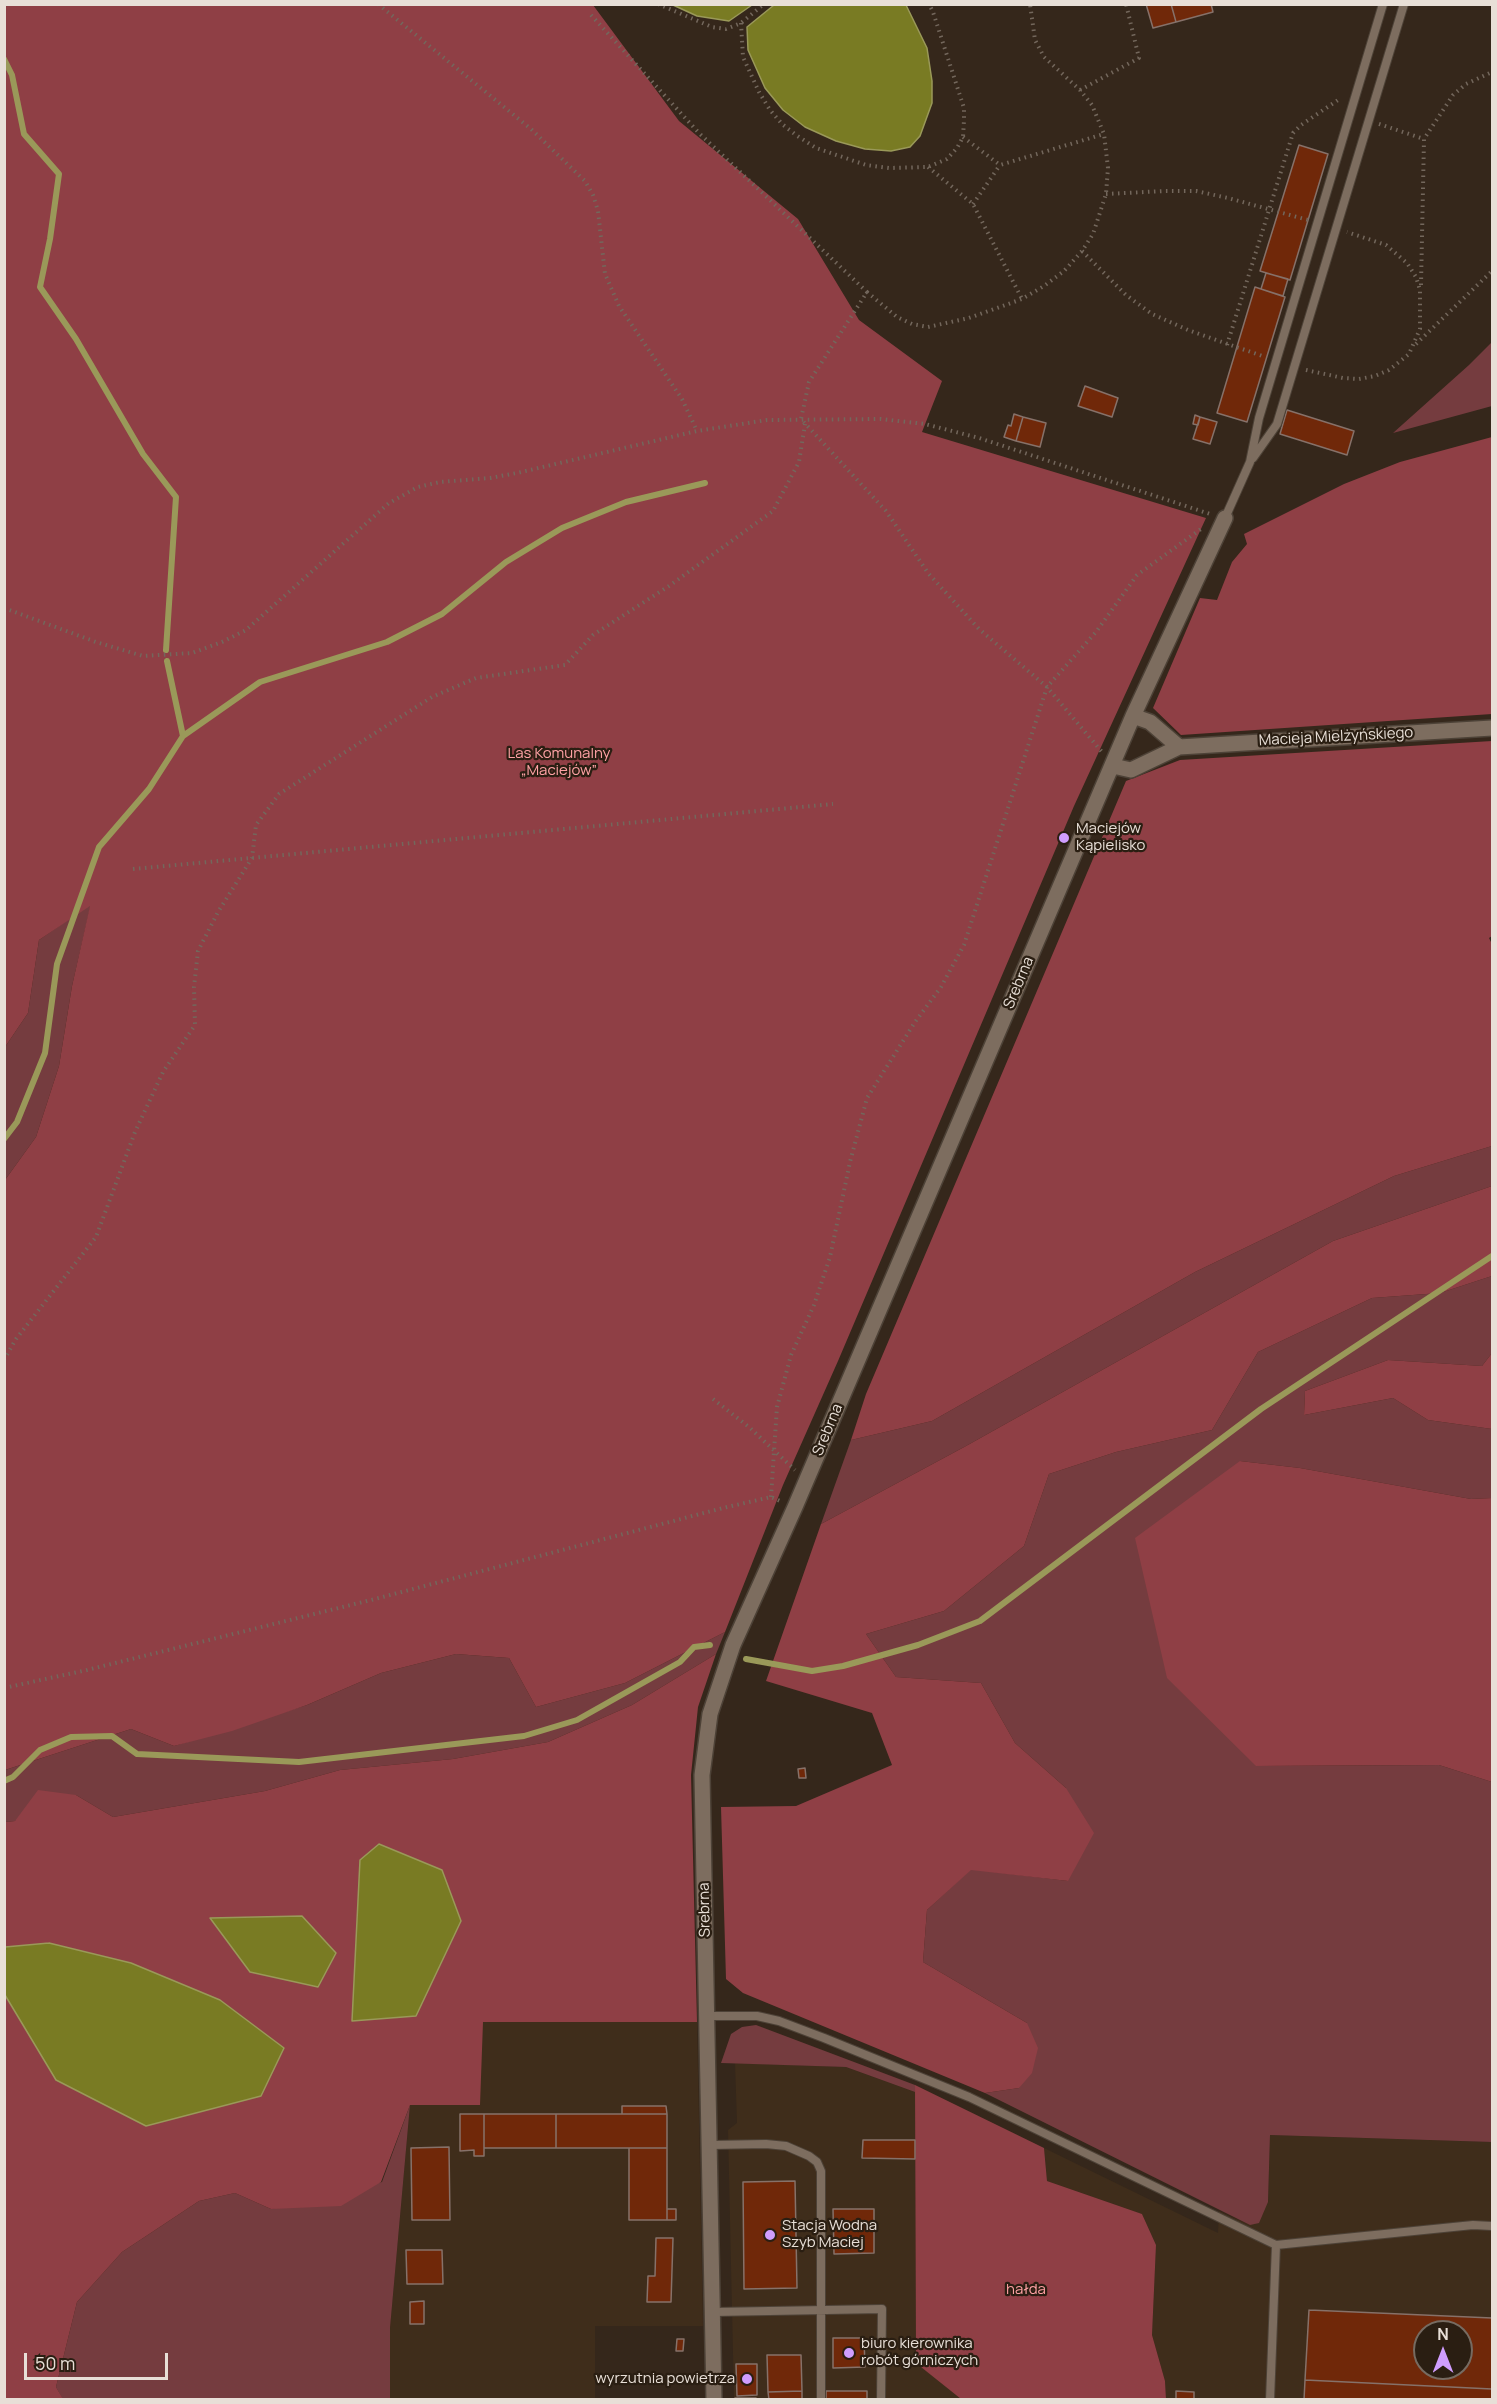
<!DOCTYPE html>
<meta charset="utf-8">
<style>
body{margin:0}
#map{position:relative;width:1497px;height:2404px;overflow:hidden;background:#35271b;font-family:Manrope,sans-serif}
canvas{display:block}
.frame{position:absolute;inset:0;border:6px solid #e8dfd7;pointer-events:none}
.north{position:absolute;left:1413px;top:2320px;width:60px;height:60px;box-sizing:border-box;background:#2a1e12;border:2px solid #766b61;border-radius:50%;rotate:0deg;font-size:16px;font-weight:700;line-height:24px;text-align:center;color:#e8dfd7}
.north::after{content:'';display:block;margin:auto;width:21px;height:27px;background:#d09dfe;clip-path:polygon(50% 0,100% 100%,50% 72%,0 100%)}
.scale{position:absolute;left:24px;top:2353px;width:144px;height:27px;box-sizing:border-box;border:3px solid #e8dfd7;border-top:0;padding-left:8px;font-size:18px;line-height:21px;white-space:nowrap;color:#e8dfd7;-webkit-text-stroke:4px #2a1e12;paint-order:stroke}
</style>
<div id="map">
<canvas width="1497" height="2404"></canvas>
<div class="frame"></div>
<div class="north">N</div>
<div class="scale">50 m</div>
</div>
<script>
const ctx = document.querySelector('canvas').getContext('2d');
ctx.lineJoin = 'round';
function fill(path, color) {
  ctx.fillStyle = color;
  ctx.fill(path, 'evenodd');
}
function poly(rows) {
  const path = new Path2D();
  for (const r of rows) {
    path.moveTo(r[0], r[1]);
    for (let i = 2; i < r.length; i += 2) path.lineTo(r[i], r[i + 1]);
  }
  return path;
}
function stroke(path, color, width, dash) {
  ctx.strokeStyle = color;
  ctx.lineWidth = width;
  ctx.lineCap = dash ? 'butt' : 'round';
  ctx.setLineDash(dash || []);
  ctx.stroke(path);
}
function label(font, color, halo, rows, align = 'center') {
  ctx.font = font + ' Manrope,sans-serif';
  ctx.lineWidth = 4.5;
  ctx.setLineDash([]);
  ctx.textBaseline = 'middle';
  ctx.strokeStyle = halo;
  ctx.fillStyle = color;
  for (const [text, x, y, turn = 0] of rows) {
    ctx.save();
    ctx.translate(x, y);
    ctx.rotate((+turn || 0) * Math.PI / 180);
    ctx.textAlign = isNaN(turn) ? turn : align;
    if (halo) ctx.strokeText(text, 0, 0);
    ctx.fillText(text, 0, 0);
    ctx.restore();
  }
}
fill(poly([
 [483,2022,697,2022,703,2326,595,2326,595,2399,390,2400,390,2328,410,2105],
 [735,2063,846,2067,915,2092,916,2362,961,2399,734,2399,728,2130,737,2123],
 [1270,2135,1492,2142,1492,2399,1166,2399,1165,2381,1152,2335,1156,2245,1142,2214,1047,2181,1044,2148,1218,2233,1219,2211,1250,2225,1268,2202],
 [1425,2332,1461,2332,1461,2368,1425,2368]
]), '#3f2d1b');
fill(poly([
 [1492,342,1492,406,1393,433,1469,365],
 [91,904,72,986,59,1066,36,1137,5,1180,5,1047,28,1013,39,940],
 [1492,1146,1492,1186,1333,1241,966,1446,821,1524,851,1440,932,1421,1195,1272,1394,1176],
 [1492,1276,1492,1353,1482,1366,1388,1360,1305,1391,1304,1415,1393,1398,1428,1420,1492,1429,1492,1498,1471,1499,1300,1468,1240,1461,1256,1766,1439,1765,1492,1782,1492,2142,1270,2135,1268,2202,1259,2223,1250,2225,985,2093,1019,2088,1027,2023,923,1962,927,1910,971,1869,1068,1881,1066,1788,1015,1743,981,1683,896,1677,866,1634,944,1611,1024,1546,1049,1474,1116,1452,1212,1430,1258,1352,1372,1298,1440,1293],
 [725,1632,716,1654,632,1705,548,1742,453,1759,340,1770,265,1791,113,1817,76,1795,15,1821,5,1822,5,1770,131,1729,174,1746,307,1705,381,1673,456,1654,509,1658,536,1707,625,1683],
 [756,2025,915,2085,915,2092,846,2067,721,2063,731,2034,742,2027],
 [410,2105,390,2328,390,2399,63,2400,56,2387,77,2302,122,2252,199,2201,235,2193,271,2209,382,2182]
]), '#753c3f');
fill(poly([
 [5,4,593,5,679,121,798,219,859,320,942,381,922,432,1206,518,1074,806,838,1361,783,1485,725,1632,625,1683,536,1707,509,1658,456,1654,381,1673,307,1705,232,1731,174,1746,131,1729,5,1770,5,1180,36,1137,59,1066,72,986,90,906,39,940,28,1013,5,1047],
 [1492,437,1492,714,1181,735,1153,708,1200,598,1217,600,1232,562,1247,544,1244,534,1344,484,1400,462],
 [1492,741,1492,936,1489,938,1492,944,1492,1146,1394,1176,1195,1272,932,1421,851,1440,866,1394,1126,781,1180,760],
 [1492,1186,1492,1276,1440,1293,1372,1298,1258,1352,1212,1430,1116,1452,1049,1474,1024,1546,944,1611,866,1634,896,1677,981,1683,1015,1743,1066,1788,1094,1833,1068,1881,971,1870,927,1910,923,1962,1027,2023,1038,2048,1032,2073,1019,2088,985,2093,743,1993,726,1979,721,1807,796,1806,892,1765,872,1713,766,1681,821,1524,966,1446,1333,1241],
 [1492,1353,1492,1429,1428,1420,1393,1398,1304,1415,1305,1391,1388,1360,1482,1366],
 [1240,1461,1300,1468,1471,1499,1492,1498,1492,1782,1439,1765,1256,1766,1167,1678,1135,1538],
 [716,1654,698,1707,691,1775,697,2022,483,2022,480,2105,410,2105,381,2182,341,2206,271,2209,235,2193,199,2201,122,2252,77,2302,56,2387,63,2399,5,2400,5,1822,15,1821,38,1790,76,1795,113,1817,265,1791,340,1770,453,1759,548,1742,632,1705],
 [915,2085,1044,2148,1047,2181,1142,2214,1156,2245,1152,2335,1165,2381,1166,2399,961,2399,916,2363]
]), '#8f3f45');
const water = poly([
 [673,5,752,5,729,21,697,16,673,5],
 [774,5,906,5,927,48,932,81,932,103,920,136,910,147,891,151,865,149,836,141,805,127,783,110,765,88,748,50,747,27,774,5],
 [379,1844,442,1870,461,1921,416,2016,352,2021,360,1860,379,1844],
 [302,1916,336,1953,318,1987,250,1972,210,1918,302,1916],
 [49,1943,131,1963,220,2000,284,2048,261,2096,146,2126,56,2080,5,1995,5,1947,49,1943]
]);
fill(water, '#797b23');
stroke(water, '#9a9959', 1.5);
stroke(poly([
 [4,59,12,75,24,134,59,174,50,239,40,287,76,339,143,454,176,497,166,650],
 [183,736,260,682,387,642,442,614,506,562,562,528,626,502,705,483],
 [4,1139,17,1122,45,1053,57,964,99,847,149,789,183,736,167,661],
 [746,1659,812,1671,843,1666,918,1645,980,1621,1261,1409,1492,1256],
 [4,1781,13,1777,40,1750,71,1737,112,1736,137,1754,299,1762,524,1736,577,1720,680,1662,694,1647,710,1645]
]), '#9a9959', 6);
const building = poly([
 [1146,4,1171,4,1176,22,1153,28,1146,4],
 [1171,4,1211,4,1213,12,1176,22,1171,4],
 [1299,145,1328,154,1290,280,1260,271,1299,145],
 [1266,273,1288,279,1283,296,1261,289,1266,273],
 [1255,287,1285,297,1247,422,1217,413,1255,287],
 [1085,386,1118,398,1112,417,1078,406,1085,386],
 [1287,410,1354,431,1347,455,1280,434,1287,410],
 [1014,414,1023,417,1016,441,1004,437,1008,425,1011,426,1014,414],
 [1195,415,1200,417,1198,425,1193,424,1195,415],
 [1023,417,1046,423,1040,447,1016,441,1023,417],
 [1200,417,1217,422,1210,444,1193,439,1200,417],
 [805,1768,806,1778,799,1778,798,1769,805,1768],
 [622,2106,666,2106,667,2114,622,2114,622,2106],
 [460,2114,484,2114,484,2156,474,2156,474,2150,460,2151,460,2114],
 [484,2114,556,2114,556,2148,484,2148,484,2114],
 [556,2114,667,2114,667,2148,556,2148,556,2114],
 [863,2140,915,2140,915,2159,862,2158,863,2140],
 [449,2147,450,2220,412,2220,411,2148,449,2147],
 [629,2148,667,2148,667,2220,629,2220,629,2148],
 [795,2181,797,2288,744,2289,743,2182,795,2181],
 [667,2209,676,2209,676,2220,667,2220,667,2209],
 [833,2209,874,2209,874,2253,834,2254,833,2209],
 [656,2238,673,2238,671,2302,647,2302,648,2276,655,2276,656,2238],
 [406,2250,442,2250,443,2284,407,2284,406,2250],
 [424,2301,424,2324,410,2324,410,2302,424,2301],
 [1309,2310,1492,2318,1492,2389,1305,2380,1309,2310],
 [1425,2332,1461,2332,1461,2368,1425,2368,1425,2332],
 [833,2338,864,2338,865,2367,833,2368,833,2338],
 [677,2339,684,2339,683,2351,676,2351,677,2339],
 [767,2355,801,2355,802,2391,768,2392,767,2355],
 [736,2364,757,2364,757,2395,737,2396,736,2364],
 [1305,2380,1492,2389,1492,2400,1304,2400,1305,2380],
 [802,2391,802,2400,769,2400,768,2392,802,2391],
 [826,2391,867,2391,867,2400,826,2400,826,2391],
 [1176,2391,1194,2392,1194,2400,1176,2400,1176,2391],
 [735,2398,756,2398,756,2400,735,2400,735,2398]
]);
fill(building, '#702809');
stroke(building, '#867169', 1.5);
const service = poly([
 [1253,458,1277,424,1404,4],
 [1225,518,1250,462,1259,418,1383,4],
 [707,2016,757,2016,779,2021,824,2038,969,2097,1276,2245,1473,2225,1492,2226],
 [710,2145,766,2144,786,2146,809,2156,817,2162,821,2171,821,2400],
 [713,2312,882,2309,881,2400],
 [1270,2400,1276,2245]
]);
const minor = poly([
 [1133,716,1150,722,1179,747],
 [1113,766,1131,770,1179,747,1492,728],
 [714,2400,702,1775,710,1714,733,1645,795,1507,1133,716,1225,518]
]);
stroke(service, '#4d4237', 10);
stroke(minor, '#4d4237', 18);
stroke(poly([
 [378,4,531,129,585,181,593,195,598,211,605,274,619,306,682,399,697,431],
 [658,4,712,27,726,29,741,23,764,4],
 [591,15,699,133,867,292,809,382,801,419,886,511,928,573,979,629,1047,687,1102,752],
 [741,23,743,57,759,92,770,110,782,124,796,135,816,148,866,165,889,168,928,167,947,159,957,148,963,137,964,120,964,108,933,12,929,4],
 [1080,90,1139,58,1126,4],
 [1379,124,1424,139],
 [963,137,1000,165,1104,134],
 [928,167,973,204,1022,299],
 [1106,194,1164,191,1196,191,1228,198,1308,220],
 [973,204,1000,165],
 [1082,251,1126,295,1152,314,1188,330,1265,357],
 [1421,285,1424,139,1453,95,1466,84,1492,72],
 [867,292,897,317,912,324,928,327,969,318,1022,299,1044,286,1064,271,1082,251,1093,234,1106,194,1108,168,1104,134,1092,105,1080,90,1044,57,1035,40,1030,4],
 [1416,344,1492,271],
 [1227,345,1293,133,1301,125,1341,98],
 [1306,370,1343,378,1359,379,1375,376,1389,370,1409,354,1420,329,1420,290,1416,277,1407,263,1386,245,1347,232],
 [4,608,96,642,143,656,192,653,222,642,246,630,389,503,418,487,440,482,490,478,517,473,697,431,767,420,881,419,925,424,979,438,1210,514],
 [133,869,833,804],
 [4,1360,16,1339,96,1237,135,1132,163,1072,195,1025,194,987,198,951,218,912,252,858,256,825,279,794,432,697,476,678,565,665,593,635,669,586,773,511,799,462,805,424],
 [713,1399,749,1427,795,1470],
 [771,1497,777,1407,791,1355,814,1305,830,1257,850,1162,867,1098,915,1022,941,987,964,945,1047,687,1096,632,1137,575,1201,529],
 [4,1688,87,1670,371,1600,723,1508,771,1497,780,1501]
]), '#73675c', 4, [1.5, 4.5]);
stroke(service, '#7d6d5f', 8);
stroke(minor, '#7d6d5f', 15);
for (const [x, y, r, color] of [
 [1064,838,6,"#d09dfe"],
 [770,2235,6,"#d09dfe"],
 [849,2353,6,"#d09dfe"],
 [747,2379,6,"#d09dfe"]
]) {
  const dot = new Path2D();
  dot.arc(x, y, r, 0, 2 * Math.PI);
  ctx.fillStyle = color;
  ctx.fill(dot);
  stroke(dot, '#2a1e12', 2);
}
label('15px', '#e8dfd7', '#2a1e12', [
 ["Macieja Mielżyńskiego",1336,737,-3],
 ["Srebrna",1019,983,-67],
 ["Srebrna",828,1430,-67],
 ["Srebrna",705,1910,-91]
]);
label('15px', '#ffa2a5', '#2a1e12', [
 ["Las Komunalny",559,754],
 ["„Maciejów”",559,771],
 ["hałda",1026,2290]
]);
label('15px', '#e8dfd7', '#2a1e12', [
 ["Maciejów",1076,829],
 ["Kąpielisko",1076,846],
 ["Stacja Wodna",782,2226],
 ["Szyb Maciej",782,2243],
 ["biuro kierownika",861,2344],
 ["robót górniczych",861,2361],
 ["wyrzutnia powietrza",735,2379,"right"]
], 'left');
</script>
